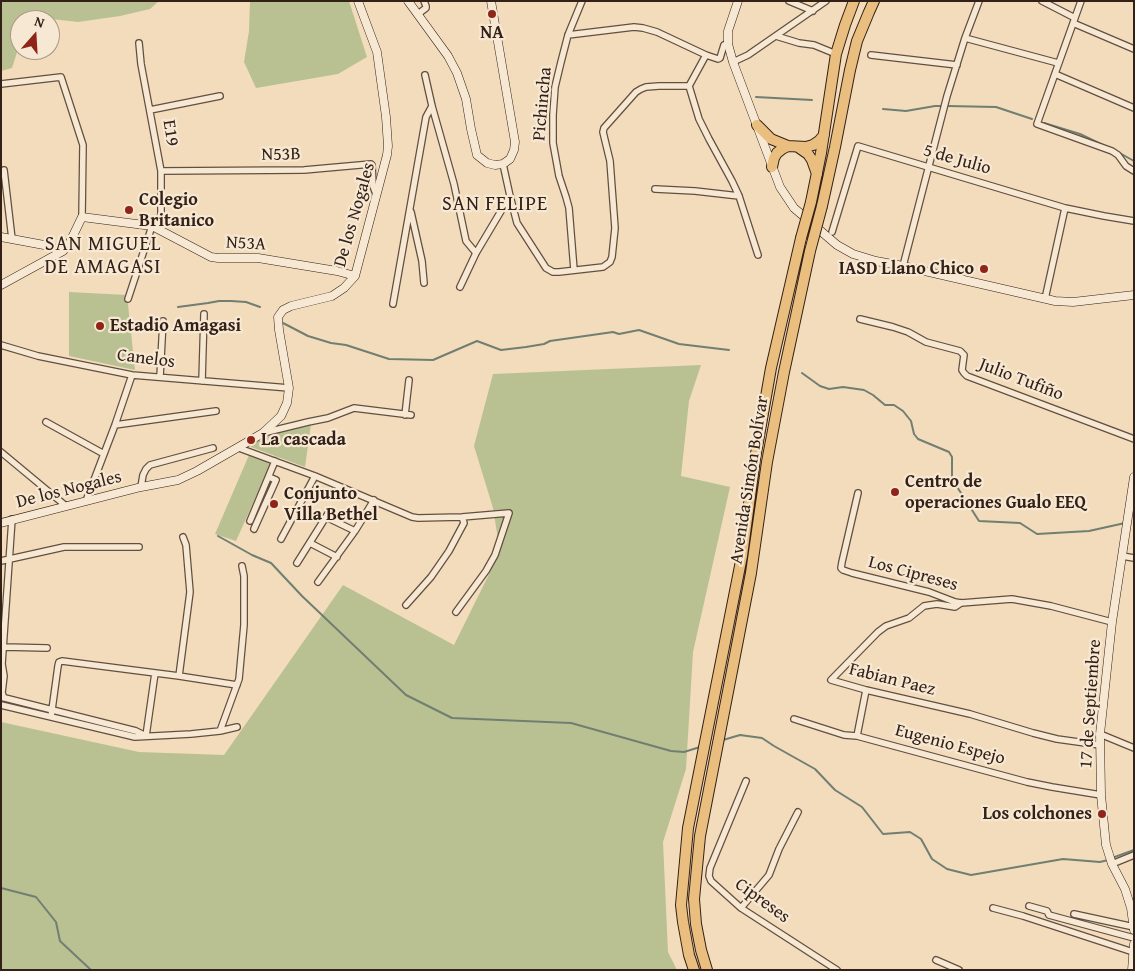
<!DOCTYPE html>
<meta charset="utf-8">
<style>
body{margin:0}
#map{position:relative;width:1135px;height:971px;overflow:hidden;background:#f2dcbc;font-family:"Gentium Book Plus",serif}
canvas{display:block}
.frame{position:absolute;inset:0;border:2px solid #332017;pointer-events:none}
.north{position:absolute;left:10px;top:10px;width:50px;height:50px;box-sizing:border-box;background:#f7e8d3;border:1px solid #a99888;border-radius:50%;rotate:19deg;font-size:14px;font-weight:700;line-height:20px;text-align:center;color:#332017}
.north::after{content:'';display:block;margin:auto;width:18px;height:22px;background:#8f2418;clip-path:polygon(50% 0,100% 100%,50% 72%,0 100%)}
</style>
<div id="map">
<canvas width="1135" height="971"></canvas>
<div class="frame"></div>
<div class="north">N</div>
</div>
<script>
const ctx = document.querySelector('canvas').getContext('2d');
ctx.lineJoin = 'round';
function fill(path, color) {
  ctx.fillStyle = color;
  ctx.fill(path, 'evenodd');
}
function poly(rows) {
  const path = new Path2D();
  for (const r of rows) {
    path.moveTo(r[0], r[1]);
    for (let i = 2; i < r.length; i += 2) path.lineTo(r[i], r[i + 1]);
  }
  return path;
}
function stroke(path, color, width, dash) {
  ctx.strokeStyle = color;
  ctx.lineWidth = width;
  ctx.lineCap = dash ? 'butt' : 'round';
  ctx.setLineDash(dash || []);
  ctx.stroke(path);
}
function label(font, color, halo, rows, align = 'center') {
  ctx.font = font + ' "Gentium Book Plus",serif';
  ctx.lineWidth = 4.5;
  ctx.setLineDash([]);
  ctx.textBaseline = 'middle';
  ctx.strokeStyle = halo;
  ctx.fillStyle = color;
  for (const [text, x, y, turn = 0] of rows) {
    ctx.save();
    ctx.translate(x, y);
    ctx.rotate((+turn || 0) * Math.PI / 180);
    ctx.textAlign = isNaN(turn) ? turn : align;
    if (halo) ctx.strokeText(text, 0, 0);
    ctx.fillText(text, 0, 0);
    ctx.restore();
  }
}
fill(poly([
 [1,1,159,1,150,9,120,16,78,22,34,17,32,20,20,20,20,43,12,68,1,71],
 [250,1,349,1,367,57,338,74,256,88,244,62,249,31],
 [69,292,127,295,135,370,69,356],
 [701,365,689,401,681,476,730,487,693,652,686,769,663,842,668,952,677,970,1,970,1,722,139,752,224,755,343,585,454,645,500,552,493,508,474,446,493,374],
 [311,424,305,467,251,447,251,445,268,436,286,429],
 [249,455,271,463,236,541,215,534]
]), '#b9c192');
stroke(poly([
 [756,97,812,100],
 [947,106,996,107,1032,119],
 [883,109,906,111,935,106,942,106],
 [1044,123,1080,134,1105,146],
 [1116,151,1134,161],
 [178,307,208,303,219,301,231,301,246,302,260,307],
 [283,323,308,336,331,343,346,345,389,359,433,360,477,341,501,350,526,347,544,344,550,341,613,332,619,334,639,330,679,344,729,350],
 [802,373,820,386,829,389,843,387,864,390,873,395,885,405,894,405,903,411,911,421,914,434,918,439,949,452,952,457,952,479,979,521,1020,523,1037,534,1089,531,1125,523],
 [218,536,252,555,271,563,302,596,406,695,452,718,571,723,671,751,684,752,700,747],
 [723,740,740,735,762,738,774,746,815,769,835,790,862,807,883,834,910,832,921,839,932,859,947,869,971,875,1063,859,1100,862,1108,860],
 [1112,858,1134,850],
 [1,888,36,897,56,922,60,941,91,970]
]), '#717e72', 2);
const street = poly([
 [789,1,813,11],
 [1042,1,1075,18],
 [1081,1,1037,124,1112,151,1118,155,1126,166,1134,171],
 [418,14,426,8,426,6,424,1],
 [1073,23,1134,49],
 [568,35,634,27,643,28,657,32,706,55,718,59,720,58,724,45,728,44],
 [776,36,799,43,814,45,836,54],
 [965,38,1058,63],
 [706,55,689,86,699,119,709,139,732,181,739,196,758,255],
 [871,55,957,65],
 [733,62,748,55,826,1],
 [1055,74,1134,108],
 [425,75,432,106,454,184,466,241,476,253],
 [1,84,61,77,83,145,82,217],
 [150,110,220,96],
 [503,164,510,196,517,223,546,268,553,272,559,272,603,267,610,262,612,257,615,228,610,161,603,132,604,128,636,92,641,89,646,87,659,86,689,86],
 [4,170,12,239],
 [161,171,304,170,371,164,372,165,373,186,376,194],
 [655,189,695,191,739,196],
 [411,212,422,261,424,283],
 [832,232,858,146,1065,208,1104,216,1134,221],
 [903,266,947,96,965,38,979,1],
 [574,270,569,208,566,197,559,176,553,143,553,115,555,87,561,62,568,35,582,1],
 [460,287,476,253,510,196],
 [128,299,152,226,159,221,161,214,161,171,141,64,139,43],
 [1045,299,1065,208],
 [393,304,426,117,432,106],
 [860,319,893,327,908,332,926,342,960,351,964,355,962,370,964,373,967,376,1134,439],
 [1,345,38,356,132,375,289,388],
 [160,377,163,321],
 [202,381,204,314],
 [405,415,409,380],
 [46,422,104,454],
 [115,425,216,411],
 [263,433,308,422,328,418,354,408,411,415],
 [239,448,315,476,412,517,418,518,462,517,509,513,495,555,486,571,456,612],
 [1,452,66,506],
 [141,487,143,475,146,469,150,465,213,448],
 [858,493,842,562,841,568,843,570,852,573,929,592,955,602,961,603,1012,599,1051,606,1112,622],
 [86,501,115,425,132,375],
 [326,517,355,531],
 [250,521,275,461],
 [254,529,276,480,269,477],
 [281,539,315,476],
 [310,543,337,557],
 [1122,556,1134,558],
 [1,561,64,547,139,547],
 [297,563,329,512],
 [318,582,355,531,374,500],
 [961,603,955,607,937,604,930,605,924,606,909,618,886,626,878,632,831,680,866,690,970,714,1033,733,1057,739,1100,745],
 [406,605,431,577,449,551,464,523,462,517],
 [3,647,47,648],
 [179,676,190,592,186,545,183,537],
 [1,697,136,731,146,736],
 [4,698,2,693,4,676,2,664,12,519],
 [1,705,135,737,191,734,220,731,237,727],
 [51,717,58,666,59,662,62,661,179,676,237,685],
 [794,719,844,735,857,736,1027,782,1052,787,1101,795],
 [220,731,239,679,244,625,244,576,242,566],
 [1100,734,1134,748],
 [146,736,155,673],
 [857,736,866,690],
 [746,781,710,868,709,876,711,881,741,908,837,970],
 [1112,864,1134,855],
 [1029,906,1047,911,1049,915,1134,938],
 [741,908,769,875,779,849,798,812],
 [993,908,1023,916,1133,952],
 [1074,914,1134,927],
 [936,960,959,970]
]);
const secondary = poly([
 [408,1,448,56,457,73,466,99,471,129,477,155,487,163,495,165,503,164,510,159,514,150,515,142,491,1],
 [738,1,728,31,728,44,733,62,780,187,794,208,837,245,853,254,876,261,903,266,1055,301,1073,302,1134,295],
 [1,237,44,245,63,251],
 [1,285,63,251,69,244,82,217,152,226,211,257,218,258,258,258,337,271,355,276],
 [1134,477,1112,622,1100,734,1101,795,1106,845,1112,864,1125,889,1131,908,1134,930],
 [1,523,141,487,178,480,197,471,263,433,281,416,287,403,289,388,279,330,278,317,283,310,291,306,332,296,344,288,355,276,387,155,388,146,386,117,377,52,358,1],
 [1132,970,1134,944]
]);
const highway = poly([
 [757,125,771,139,788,146,806,147,813,145,819,141,824,135],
 [798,147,808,154,812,160,817,174],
 [772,167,774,158,777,153,782,149,788,146],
 [811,202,821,153,836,54,845,25,854,1],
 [822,206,835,147,850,70,857,41,869,12,874,1],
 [694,970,689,955,683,922,681,905,688,828,742,556,755,459,771,368,801,238],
 [707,970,701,950,696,924,694,899,700,836,751,573,767,462,784,372,810,251]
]);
stroke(street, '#634f40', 8);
stroke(secondary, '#332017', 9);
stroke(highway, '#332017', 12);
stroke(street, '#f7e8d3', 5.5);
stroke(secondary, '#f7e8d3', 8);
stroke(highway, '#e9be7e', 10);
const highwayBridge = poly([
 [801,238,811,202],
 [810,251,822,206]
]);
stroke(highwayBridge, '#332017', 12, []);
stroke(highwayBridge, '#e9be7e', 10);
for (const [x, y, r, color] of [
 [492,14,5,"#8f2418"],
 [129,210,5,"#8f2418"],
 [984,269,5,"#8f2418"],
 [100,326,5,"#8f2418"],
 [251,440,5,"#8f2418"],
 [895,492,5,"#8f2418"],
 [274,504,5,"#8f2418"],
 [1102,814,5,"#8f2418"]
]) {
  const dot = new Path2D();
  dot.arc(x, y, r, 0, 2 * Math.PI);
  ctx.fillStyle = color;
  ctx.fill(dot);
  stroke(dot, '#f7e8d3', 2);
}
label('bold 18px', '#332017', '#f7e8d3', [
 ["NA",492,33,"center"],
 ["Colegio",139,200],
 ["Britanico",139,221],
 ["IASD Llano Chico",974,269,"right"],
 ["Estadio Amagasi",110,326],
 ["La cascada",261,440],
 ["Centro de",905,482],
 ["operaciones Gualo EEQ",905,503],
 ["Conjunto",284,494],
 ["Villa Bethel",284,515],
 ["Los colchones",1092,814,"right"]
], 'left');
label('18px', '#332017', '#f7e8d3', [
 ["Pichincha",543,104,-85],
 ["E19",170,133,81],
 ["N53B",281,155,-1],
 ["5 de Julio",957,160,16],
 ["De los Nogales",355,215,-74],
 ["N53A",246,244,3],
 ["Canelos",146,359,7],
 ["Julio Tufiño",1021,380,21],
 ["Avenida Simón Bolívar",750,480,-81],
 ["De los Nogales",69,490,-14],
 ["Los Cipreses",913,574,15],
 ["Fabian Paez",892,680,14],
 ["17 de Septiembre",1091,704,-86],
 ["Eugenio Espejo",950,745,15],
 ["Cipreses",762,901,36]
]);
ctx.letterSpacing = '1px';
label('20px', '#332017', '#f7e8d3', [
 ["SAN FELIPE",495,205],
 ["SAN MIGUEL",103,245],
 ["DE AMAGASI",103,268]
]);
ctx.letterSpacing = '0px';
</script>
